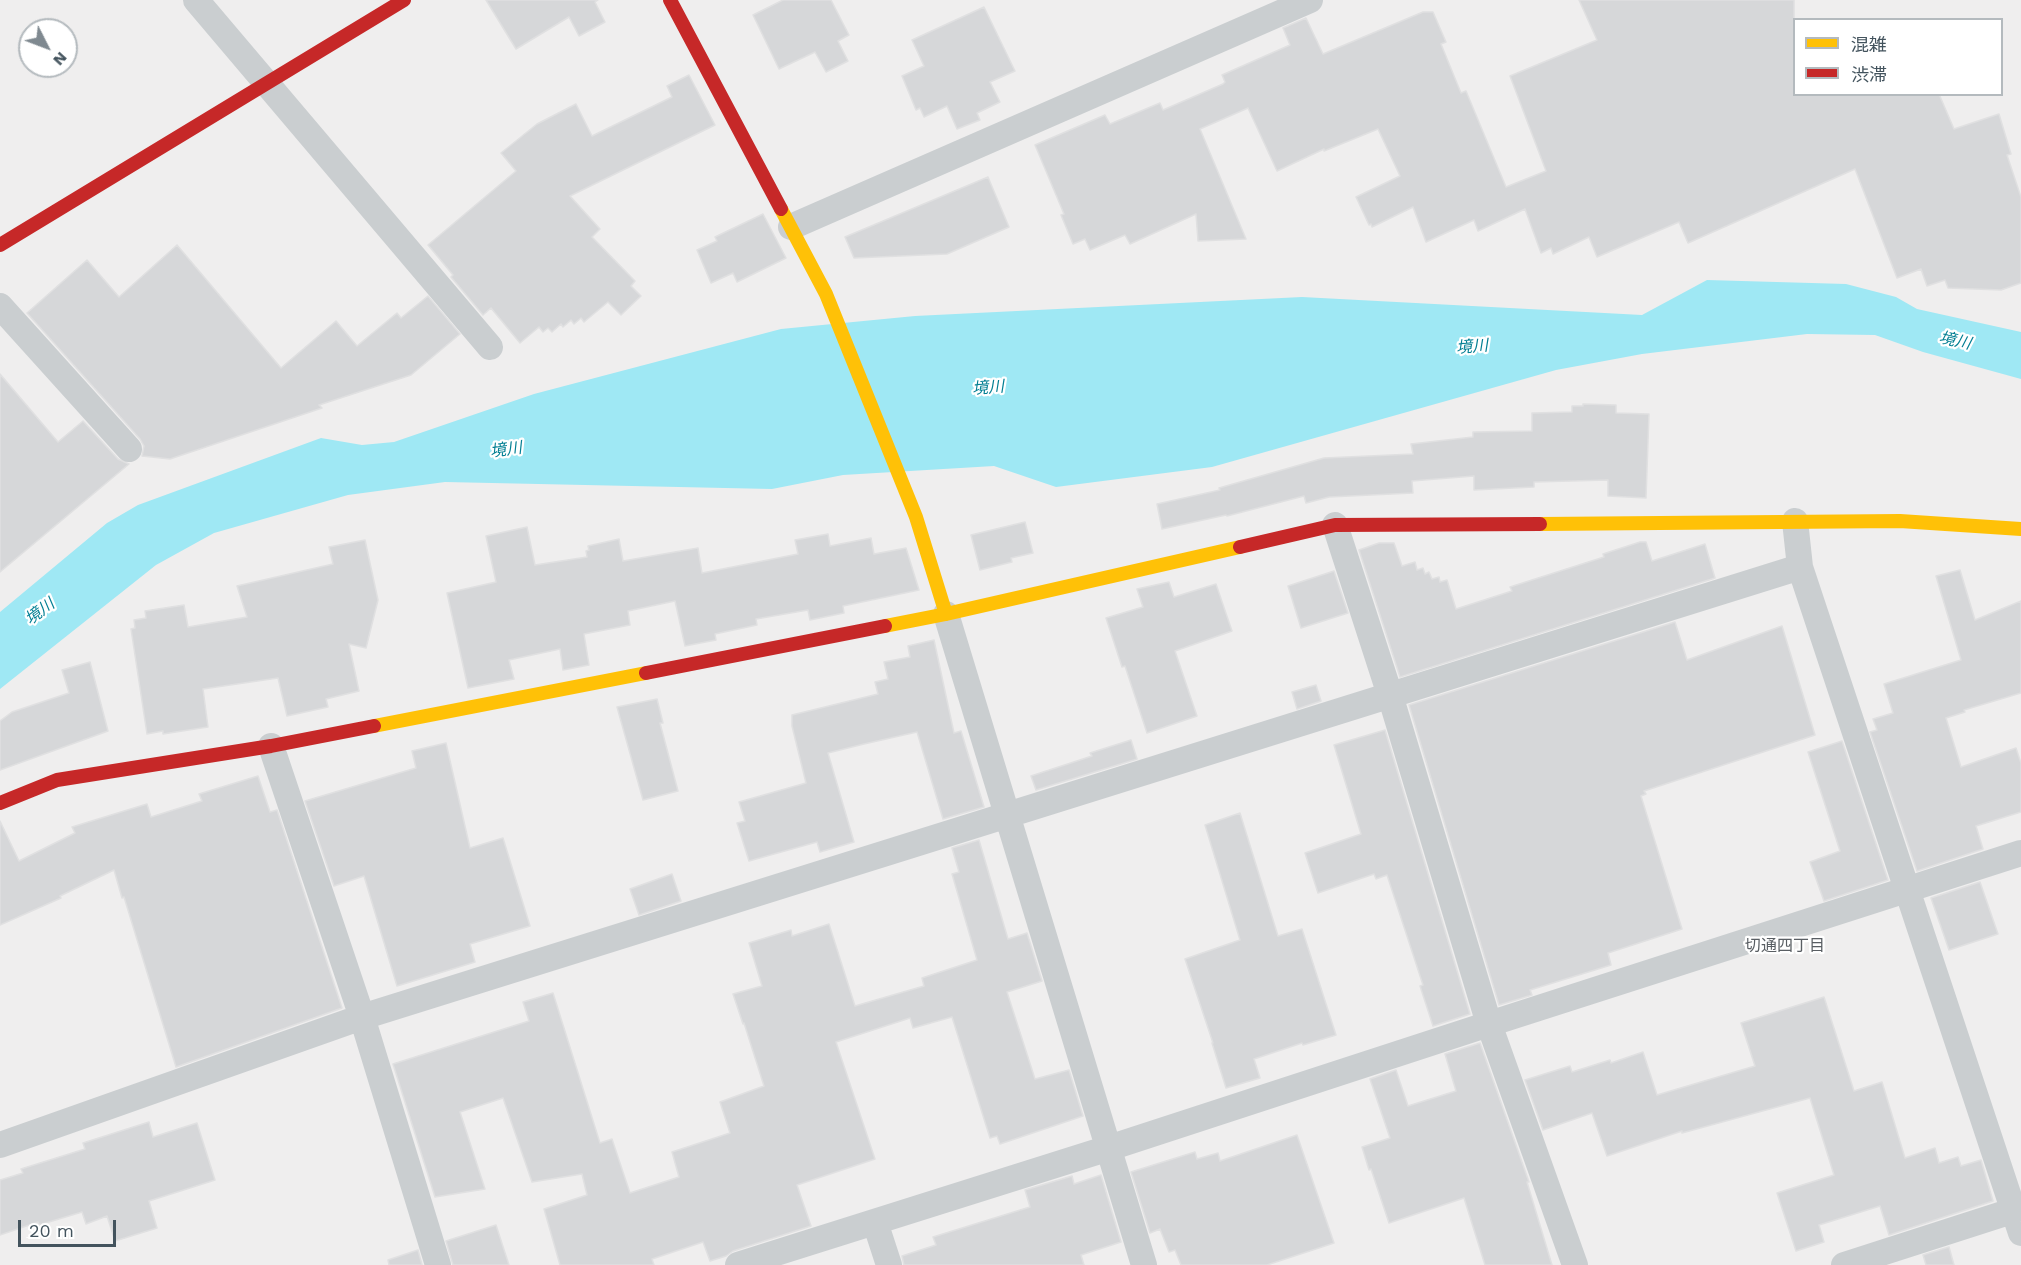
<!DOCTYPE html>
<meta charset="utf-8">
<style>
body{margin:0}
#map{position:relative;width:2021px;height:1265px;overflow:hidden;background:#efeeee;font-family:"Work Sans","Noto Sans JP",sans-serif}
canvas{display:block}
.legend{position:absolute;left:1793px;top:18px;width:210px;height:78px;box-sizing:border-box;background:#fff;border:2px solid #b4babe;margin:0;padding:8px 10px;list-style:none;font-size:18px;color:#43535d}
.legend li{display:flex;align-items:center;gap:12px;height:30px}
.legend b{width:30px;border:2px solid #b4babe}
.north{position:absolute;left:18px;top:18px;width:60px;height:60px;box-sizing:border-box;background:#fff;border:2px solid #b4babe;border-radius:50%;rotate:132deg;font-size:16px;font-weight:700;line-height:24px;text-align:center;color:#43535d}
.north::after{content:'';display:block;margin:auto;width:21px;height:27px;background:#7f8990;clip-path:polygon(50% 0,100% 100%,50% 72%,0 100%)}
.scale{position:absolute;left:18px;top:1220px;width:98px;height:27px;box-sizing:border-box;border:3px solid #43535d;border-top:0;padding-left:8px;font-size:18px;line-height:21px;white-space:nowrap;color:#43535d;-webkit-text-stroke:4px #fff;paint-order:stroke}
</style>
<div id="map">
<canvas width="2021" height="1265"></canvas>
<ul class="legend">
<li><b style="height:8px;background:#ffc107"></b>混雑</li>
<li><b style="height:8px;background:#c62828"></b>渋滞</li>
</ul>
<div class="north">N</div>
<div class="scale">20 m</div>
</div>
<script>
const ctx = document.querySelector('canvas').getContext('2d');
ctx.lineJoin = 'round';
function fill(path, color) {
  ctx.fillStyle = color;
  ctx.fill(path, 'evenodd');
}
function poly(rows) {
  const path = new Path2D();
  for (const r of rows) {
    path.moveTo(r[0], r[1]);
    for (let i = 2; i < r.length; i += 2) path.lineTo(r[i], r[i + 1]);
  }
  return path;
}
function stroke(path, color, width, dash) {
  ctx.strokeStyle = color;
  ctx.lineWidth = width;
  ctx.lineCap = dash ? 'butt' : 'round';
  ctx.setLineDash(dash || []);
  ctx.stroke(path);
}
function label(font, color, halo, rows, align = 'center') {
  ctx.font = font + ' "Work Sans","Noto Sans JP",sans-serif';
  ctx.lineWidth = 4.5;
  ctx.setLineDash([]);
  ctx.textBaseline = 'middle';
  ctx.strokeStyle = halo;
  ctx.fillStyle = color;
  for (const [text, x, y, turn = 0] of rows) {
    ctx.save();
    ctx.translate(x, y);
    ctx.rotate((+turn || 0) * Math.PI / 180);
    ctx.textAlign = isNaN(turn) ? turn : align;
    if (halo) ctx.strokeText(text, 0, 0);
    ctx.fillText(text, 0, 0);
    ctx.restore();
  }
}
fill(poly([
 [1707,280,1846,284,1896,297,1917,309,2021,332,2021,379,1923,352,1875,335,1807,334,1642,354,1556,370,1212,467,1056,487,994,466,843,475,772,489,445,482,348,495,214,533,156,565,0,689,0,612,107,523,138,505,321,438,362,445,394,442,534,394,781,329,915,316,1302,297,1642,315]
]), '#9fe8f4');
const building = poly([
 [486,0,598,0,595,2,605,22,579,36,569,17,516,49,486,0],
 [783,0,831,0,849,35,838,41,848,61,826,72,815,52,779,69,753,15,783,0],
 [1579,0,1794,0,1794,94,1939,94,1954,129,1999,114,2011,154,2007,155,2021,197,2021,283,2001,290,1948,288,1945,280,1927,286,1921,269,1897,278,1855,169,1688,243,1679,222,1597,257,1589,237,1553,254,1551,248,1541,253,1525,209,1478,231,1474,220,1426,242,1413,207,1372,227,1371,224,1369,225,1356,197,1400,176,1378,129,1324,151,1324,149,1277,171,1248,108,1200,129,1246,239,1198,241,1196,214,1130,244,1125,235,1090,250,1085,239,1073,244,1061,215,1064,214,1035,145,1105,115,1110,124,1160,103,1163,110,1223,84,1225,82,1222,75,1290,45,1283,28,1306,18,1323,54,1423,12,1433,12,1446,42,1441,44,1461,93,1466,91,1506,187,1546,171,1510,76,1597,40,1579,0],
 [984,7,1015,71,990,82,1000,102,977,113,980,120,957,129,947,106,924,117,920,108,916,110,902,76,924,66,912,40,984,7],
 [689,75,715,125,570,196,600,229,592,237,635,281,631,286,641,296,621,315,608,302,584,322,581,318,574,324,571,320,563,327,561,324,552,332,548,328,543,332,539,327,520,343,491,308,483,315,451,277,453,275,428,245,516,171,501,153,537,124,576,104,592,136,672,97,667,86,689,75],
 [988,177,1009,227,947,254,854,258,845,237,988,177],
 [763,214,786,258,737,282,733,273,711,283,697,250,717,241,715,237,763,214],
 [177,245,281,368,336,321,357,346,397,313,401,318,428,296,460,334,411,375,319,405,322,408,170,459,142,456,144,446,140,439,27,313,87,260,119,297,177,245],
 [0,374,58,442,83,421,118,459,129,464,0,572,0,374],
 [1583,404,1616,405,1616,413,1649,414,1646,498,1608,496,1608,480,1534,482,1534,487,1474,490,1474,476,1412,481,1413,493,1329,497,1306,503,1304,496,1227,516,1226,515,1162,529,1157,504,1220,490,1219,488,1324,458,1413,454,1411,444,1473,437,1473,432,1532,431,1532,413,1572,412,1572,406,1583,406,1583,404],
 [1025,522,1033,553,1011,558,1012,562,980,570,971,535,1025,522],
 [527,527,535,565,587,557,586,551,589,550,588,546,619,539,623,561,698,548,702,573,798,554,795,540,828,534,830,546,871,538,874,554,906,548,919,590,843,606,844,613,810,620,808,610,756,619,757,625,715,634,716,640,685,646,675,601,628,611,630,625,584,634,589,665,563,670,560,649,509,660,514,679,468,688,447,593,496,582,486,536,527,527],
 [365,540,378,600,366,648,349,644,359,691,326,699,328,707,287,716,278,678,203,689,208,727,163,734,163,731,147,734,131,629,135,628,134,620,146,618,145,611,184,605,188,627,247,617,237,586,333,564,329,547,365,540],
 [1640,542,1646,542,1652,561,1705,544,1715,578,1400,677,1359,550,1379,543,1394,543,1402,566,1415,562,1417,570,1423,568,1425,574,1429,572,1432,579,1439,577,1440,582,1447,580,1456,609,1512,591,1510,587,1604,557,1603,554,1640,542],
 [1960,570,1975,620,2021,601,2021,693,1964,710,1965,712,1946,718,1961,767,2016,748,2021,763,2021,812,1976,826,1983,849,1917,871,1870,732,1877,730,1873,719,1893,713,1884,684,1961,660,1936,576,1960,570],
 [1334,571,1348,613,1301,628,1288,586,1334,571],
 [1169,582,1174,597,1216,584,1232,631,1175,651,1197,716,1147,733,1125,666,1122,667,1106,618,1143,607,1137,589,1169,582],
 [1675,622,1687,660,1782,626,1815,735,1644,791,1646,794,1641,796,1682,929,1608,953,1611,965,1530,990,1532,995,1499,1005,1409,705,1675,622],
 [934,640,954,733,961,731,984,807,943,819,917,732,864,744,828,753,854,842,820,852,817,842,749,861,737,823,745,821,739,802,806,783,792,726,792,715,878,694,875,682,888,679,884,662,910,657,908,646,934,640],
 [90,662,108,731,0,770,0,721,12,712,69,693,62,670,90,662],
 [1316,685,1321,701,1297,709,1292,692,1316,685],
 [657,699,663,723,660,723,678,791,643,800,617,707,657,699],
 [1385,730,1470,1014,1433,1026,1420,986,1423,985,1387,875,1376,879,1374,874,1318,893,1305,853,1361,834,1334,745,1385,730],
 [1131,740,1137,759,1036,790,1031,776,1092,756,1090,753,1131,740],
 [1842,741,1888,880,1824,901,1810,862,1840,851,1808,752,1842,741],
 [446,743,470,848,503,838,530,926,470,944,475,962,397,986,364,876,334,886,305,801,416,768,412,751,446,743],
 [258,776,270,812,277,810,342,1008,176,1067,124,897,122,898,114,870,60,896,61,898,0,925,0,821,19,861,75,833,72,827,147,804,151,817,202,801,199,794,258,776],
 [1240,813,1278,936,1302,929,1336,1035,1303,1045,1302,1043,1254,1059,1260,1078,1226,1088,1212,1043,1213,1043,1185,959,1240,940,1205,825,1240,813],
 [979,840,1008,939,1027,933,1042,981,1007,992,1035,1079,1069,1070,1083,1116,1000,1144,997,1136,990,1138,952,1017,913,1028,910,1018,836,1042,875,1159,797,1185,811,1226,733,1251,726,1256,710,1261,703,1242,652,1259,654,1265,560,1265,544,1209,587,1195,582,1174,532,1182,503,1098,460,1112,485,1189,435,1197,393,1064,529,1021,523,1002,553,993,600,1143,612,1139,630,1193,679,1177,672,1152,730,1133,720,1102,764,1086,744,1023,743,1024,733,994,762,986,749,943,791,930,792,936,829,924,855,1006,924,986,922,978,977,960,952,874,959,872,952,848,979,840],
 [672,874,681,901,639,915,630,889,672,874],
 [1980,882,1998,934,1949,950,1931,898,1980,882],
 [1824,997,1854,1091,1882,1082,1905,1158,1935,1148,1939,1163,1958,1157,1961,1166,1981,1160,1993,1201,1889,1235,1880,1206,1819,1225,1824,1242,1796,1251,1777,1193,1834,1175,1810,1098,1682,1133,1682,1131,1607,1156,1592,1113,1543,1130,1525,1080,1570,1066,1572,1072,1610,1060,1611,1063,1643,1052,1657,1095,1755,1066,1741,1023,1824,997],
 [1480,1043,1529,1182,1527,1182,1552,1265,1485,1265,1464,1198,1389,1223,1371,1169,1369,1170,1362,1147,1390,1138,1370,1079,1396,1070,1408,1106,1456,1091,1445,1054,1480,1043],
 [149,1122,153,1137,197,1123,215,1180,149,1201,157,1228,115,1241,107,1216,86,1224,82,1212,39,1225,38,1222,0,1235,0,1180,23,1173,21,1169,85,1149,83,1143,149,1122],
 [1297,1135,1334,1243,1267,1265,1181,1265,1175,1250,1169,1252,1160,1229,1150,1233,1131,1172,1195,1152,1197,1159,1218,1153,1220,1161,1297,1135],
 [1101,1175,1121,1242,1081,1255,1084,1265,904,1265,902,1256,936,1245,933,1237,1030,1207,1025,1190,1072,1176,1074,1184,1101,1175],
 [496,1225,509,1265,453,1265,446,1241,496,1225],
 [1949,1247,1954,1265,1926,1265,1923,1255,1949,1247],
 [418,1250,422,1265,389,1265,388,1260,418,1250]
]);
fill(building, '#d6d7d9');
stroke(building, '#e0e0e1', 1.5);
stroke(poly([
 [196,0,490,347],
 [791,227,1310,0],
 [0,306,129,449],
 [1795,521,1800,567,2021,1233],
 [1335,525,1390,695,1489,1024,1575,1265],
 [946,614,1144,1265],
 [271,746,362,1017,438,1265],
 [0,1145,362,1017,1800,567],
 [875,1222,889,1265],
 [738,1265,1109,1148,1489,1024,2021,853],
 [1844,1265,2021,1208]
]), '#caced0', 26);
stroke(poly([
 [781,209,826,294,916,517,946,614],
 [1540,524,1900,521,2021,529],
 [885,626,946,614,1240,547],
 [374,726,646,673]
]), '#ffc107', 14);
stroke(poly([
 [670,0,781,209],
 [0,245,404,0],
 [1240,547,1335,525,1540,524],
 [646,673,885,626],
 [0,803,57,780,271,746,374,726]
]), '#c62828', 14);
label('italic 16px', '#037f93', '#fff', [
 ["境川",1955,341,13],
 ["境川",1472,347,-5],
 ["境川",988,388,-5],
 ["境川",506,450,-8],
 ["境川",40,612,-37]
]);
label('16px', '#595e63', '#fff', [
 ["切通四丁目",1785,946]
]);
</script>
